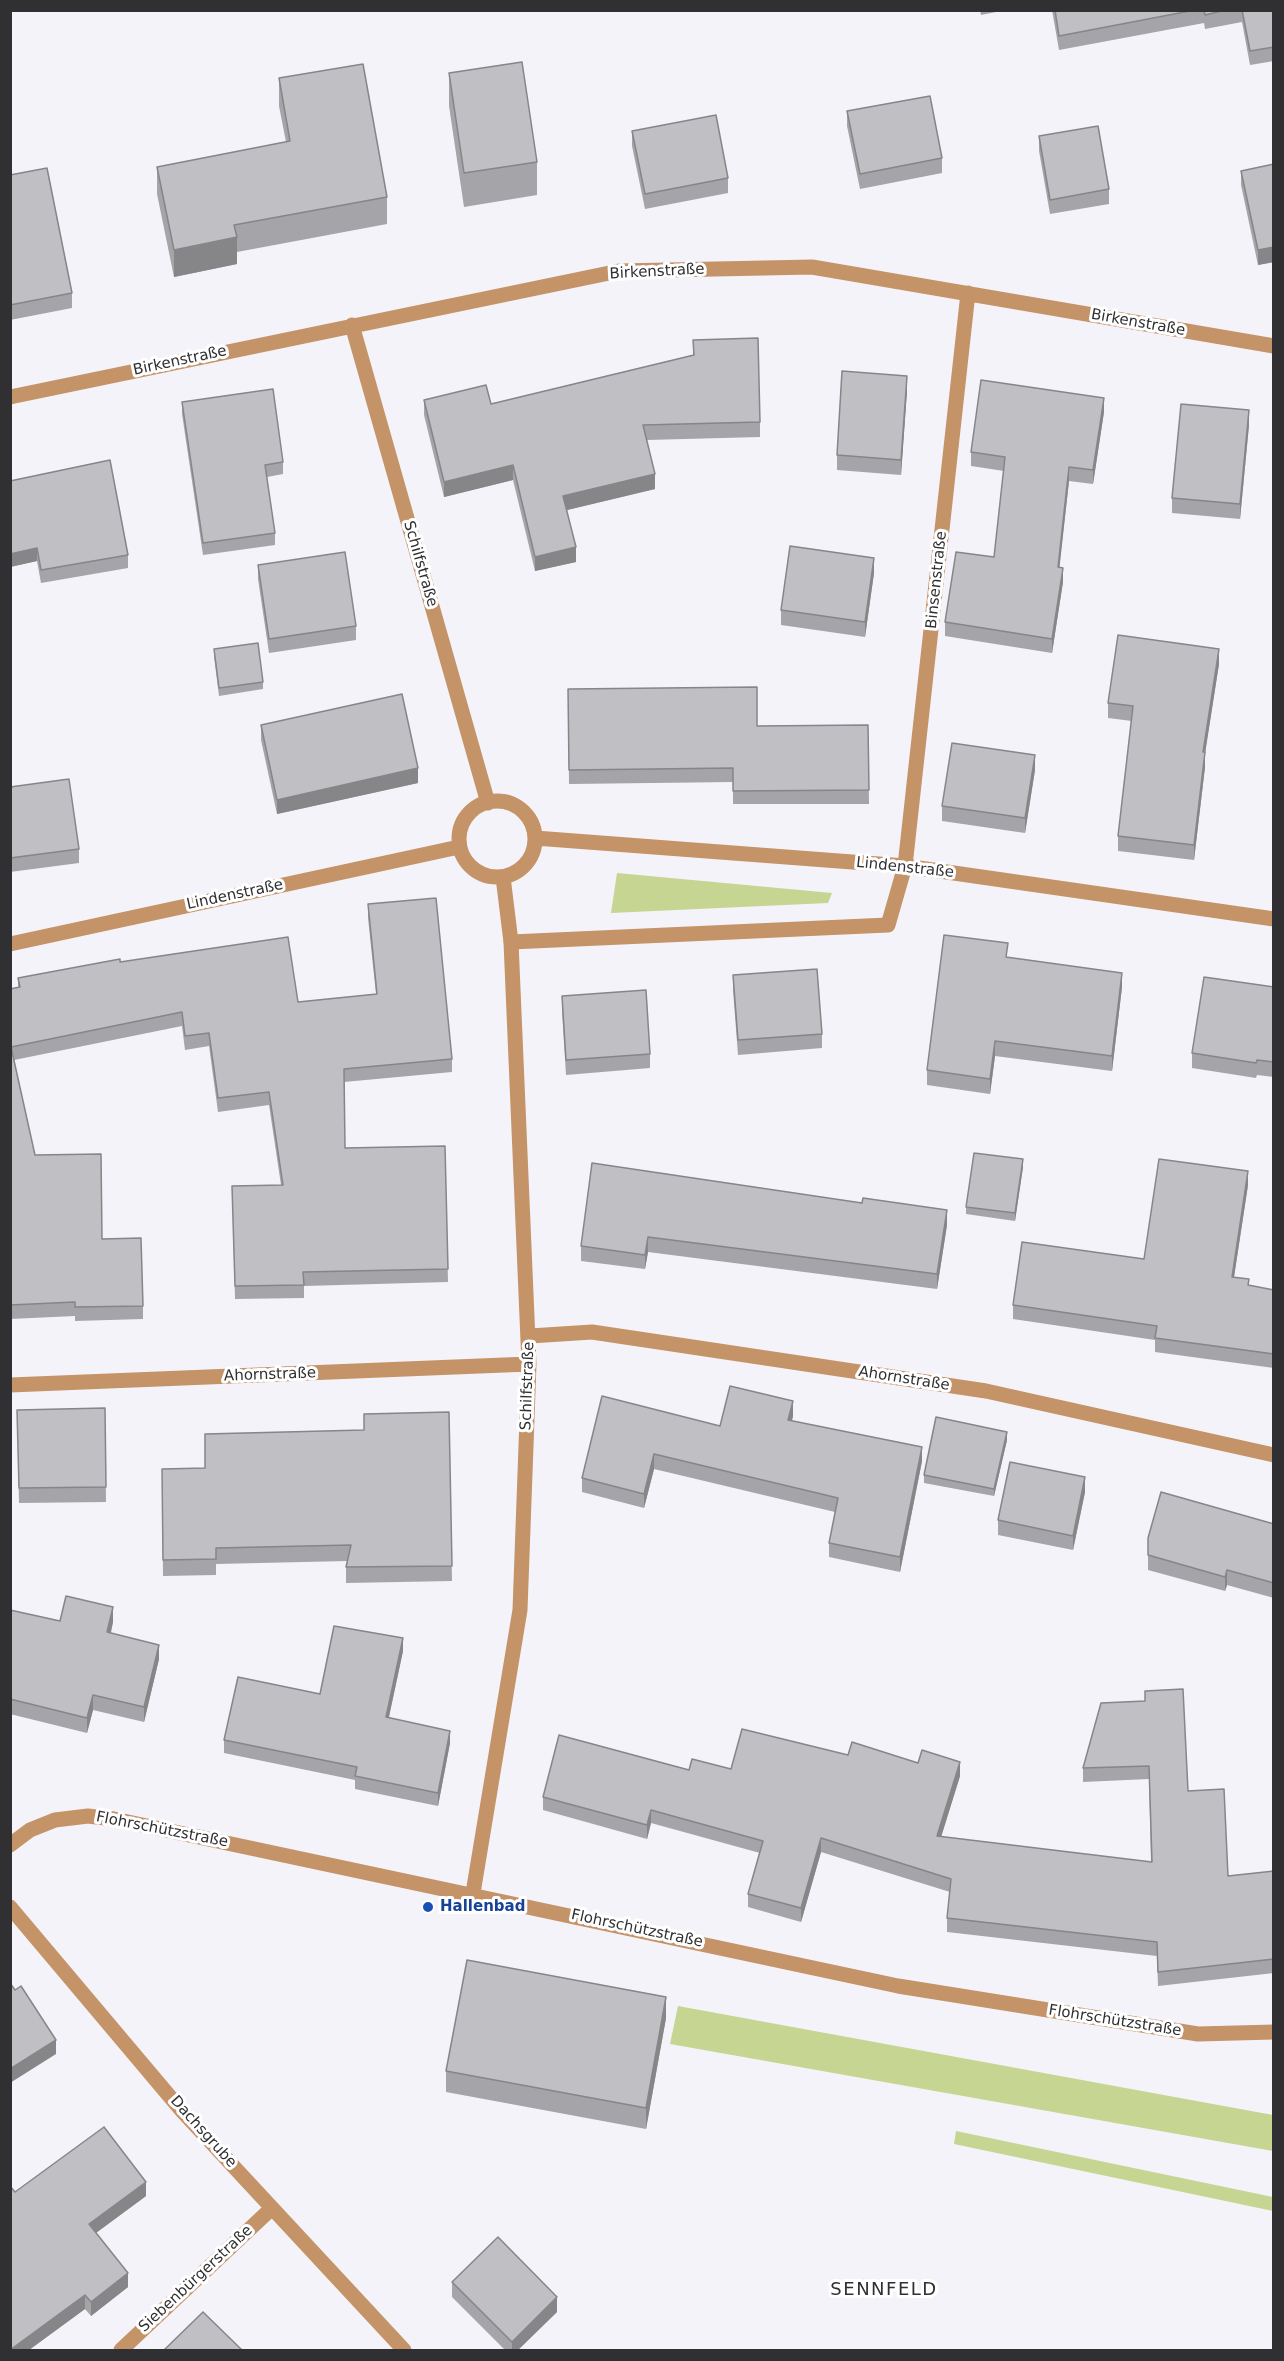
<!DOCTYPE html>
<meta charset="utf-8">
<style>
body{margin:0}
#map{position:relative;width:1284px;height:2361px;overflow:hidden;background:#f4f3f9;font-family:"DejaVu Sans",sans-serif}
canvas{display:block}
.frame{position:absolute;inset:0;border:12px solid #303032;pointer-events:none}
</style>
<div id="map">
<canvas width="1284" height="2361"></canvas>
<div class="frame"></div>
</div>
<script>
const ctx = document.querySelector('canvas').getContext('2d');
ctx.lineJoin = 'round';
function fill(path, color) {
  ctx.fillStyle = color;
  ctx.fill(path, 'evenodd');
}
function poly(rows) {
  const path = new Path2D();
  for (const r of rows) {
    if (r.length === 3) {
      path.moveTo(r[0] + r[2], r[1]);
      path.arc(r[0], r[1], r[2], 0, 2 * Math.PI);
      continue;
    }
    path.moveTo(r[0], r[1]);
    for (let i = 2; i < r.length; i += 2) path.lineTo(r[i], r[i + 1]);
  }
  return path;
}
function stroke(path, color, width, dash) {
  ctx.strokeStyle = color;
  ctx.lineWidth = width;
  ctx.lineCap = dash ? 'butt' : 'round';
  ctx.setLineDash(dash || []);
  ctx.stroke(path);
}
function label(font, color, halo, rows, align = 'center') {
  ctx.font = font + ' "DejaVu Sans",sans-serif';
  ctx.lineWidth = 6;
  ctx.setLineDash([]);
  ctx.textBaseline = 'middle';
  ctx.strokeStyle = halo;
  ctx.fillStyle = color;
  for (const [text, x, y, turn = 0] of rows) {
    ctx.save();
    ctx.translate(x, y);
    ctx.rotate((+turn || 0) * Math.PI / 180);
    ctx.textAlign = isNaN(turn) ? turn : align;
    if (halo) ctx.strokeText(text, 0, 0);
    ctx.fillText(text, 0, 0);
    ctx.restore();
  }
}
fill(poly([
 [617,873,832,893,828,903,611,913],
 [678,2006,1273,2115,1273,2151,670,2044],
 [956,2131,1273,2197,1273,2211,954,2144]
]), '#c6d592');
stroke(poly([
 [511,942,888,925,905,866]
]), '#c49368', 15);
stroke(poly([
 [352,325,488,803],
 [10,397,619,271,812,267,1274,346],
 [497,839,38],
 [535,838,905,866,1274,919],
 [905,866,968,293],
 [10,944,459,847],
 [530,1336,592,1332,986,1391,1274,1455],
 [10,1385,529,1364],
 [10,1845,30,1830,55,1820,88,1816,114,1819,898,1986,1198,2034,1274,2032],
 [473,1893,520,1610,529,1364,511,942,503,877],
 [10,1907,182,2111,404,2350],
 [121,2350,272,2208]
]), '#c49368', 15);
fill(poly([
 [980,10,1006,10,981,15],
 [1052,10,1274,10,1274,61,1250,65,1242,22,1205,29,1204,23,1059,50],
 [449,73,537,162,537,195,464,207,449,106],
 [279,78,387,197,387,224,237,252,237,264,174,277,157,194,157,167,286,142,279,106],
 [847,111,942,158,942,173,860,189,847,126],
 [632,131,728,178,728,193,645,209,632,146],
 [1039,136,1109,189,1109,204,1050,214,1039,151],
 [1274,164,1274,262,1258,265,1241,185,1241,171],
 [10,175,72,293,72,308,10,320],
 [693,340,760,422,760,437,647,440,655,489,567,510,576,562,535,571,513,480,444,497,424,415,424,400,491,404,693,355],
 [907,391,901,475,837,470,837,455],
 [182,402,283,462,283,474,267,477,275,533,275,545,203,555,182,414],
 [1104,412,1093,484,1069,481,1059,568,1063,582,1052,653,945,636,945,622,994,557,1004,471,971,466,971,452],
 [1249,425,1240,519,1172,513,1172,498],
 [10,481,128,555,128,568,41,583,37,561,10,567],
 [258,565,356,626,356,640,269,653,258,579],
 [874,573,865,637,781,625,781,610],
 [214,649,263,682,263,689,219,696,214,656],
 [1219,664,1205,752,1205,767,1194,860,1118,851,1118,836,1132,721,1108,718,1108,703],
 [568,689,757,726,868,725,869,804,733,804,733,782,569,784],
 [261,725,418,783,277,814,261,740],
 [1035,770,1025,833,942,821,942,806],
 [10,787,79,849,79,863,10,872],
 [368,904,452,1059,452,1072,344,1082,345,1148,445,1146,448,1282,304,1286,304,1298,235,1299,232,1186,281,1185,269,1105,218,1112,209,1046,185,1050,182,1026,14,1060,35,1155,102,1239,143,1306,143,1319,75,1321,75,1316,10,1319,10,989,18,988,18,978,120,962,298,1002,376,994,368,918],
 [1008,957,1122,987,1112,1071,995,1056,990,1094,927,1085,927,1070],
 [733,975,822,1034,822,1048,738,1055,733,990],
 [1274,987,1274,1077,1257,1075,1256,1078,1192,1068,1192,1053],
 [562,996,650,1054,650,1068,566,1075,562,1011],
 [1023,1167,1015,1221,966,1214,966,1207],
 [1248,1185,1234,1277,1249,1286,1274,1290,1274,1368,1155,1352,1155,1340,1013,1319,1013,1305,1144,1259],
 [862,1203,947,1225,937,1289,648,1252,645,1269,581,1261,581,1246],
 [105,1408,106,1502,19,1503,17,1410],
 [449,1412,452,1581,346,1583,346,1567,347,1561,216,1564,216,1575,163,1576,162,1469,205,1468,364,1430],
 [793,1416,792,1421,922,1461,900,1572,829,1557,829,1543,835,1512,654,1469,644,1508,582,1492,582,1478,720,1426],
 [1007,1440,994,1496,924,1483,924,1475],
 [1085,1492,1073,1550,998,1535,998,1520],
 [1274,1524,1274,1598,1227,1585,1225,1591,1148,1570,1148,1538],
 [10,1610,60,1621,113,1622,111,1633,159,1659,144,1722,93,1710,87,1733,10,1714],
 [403,1651,389,1717,450,1743,438,1806,355,1789,355,1780,224,1753,224,1740,320,1694],
 [1101,1703,1188,1791,1228,1876,1274,1871,1274,1973,1158,1986,1157,1956,947,1932,947,1918,950,1892,821,1852,801,1922,748,1907,748,1894,760,1853,651,1823,647,1839,543,1810,543,1797,689,1770,731,1769,848,1755,960,1776,941,1837,1151,1862,1149,1779,1083,1782,1083,1768],
 [666,2018,646,2129,446,2092,446,2071],
 [15,2192,146,2196,96,2233,128,2287,91,2316,85,2309,29,2350,10,2350],
 [452,2282,557,2312,518,2350,505,2350,452,2297]
]), '#a4a4a9');
fill(poly([
 [237,237,237,264,174,277,174,250],
 [1274,247,1274,262,1258,265,1258,250],
 [907,376,907,391,901,475,901,460],
 [1104,398,1104,412,1093,484,1093,470],
 [1249,410,1249,425,1240,519,1240,504],
 [513,465,513,480,444,497,444,482],
 [1069,467,1069,481,1058,581,1058,567],
 [655,474,655,489,563,511,563,496],
 [576,547,576,562,535,571,535,557],
 [37,548,37,561,10,567,10,554],
 [874,558,874,573,865,637,865,622],
 [1063,568,1063,582,1052,653,1052,639],
 [1219,649,1219,664,1203,767,1203,752],
 [1205,752,1205,767,1194,860,1194,845],
 [1035,755,1035,770,1025,833,1025,818],
 [418,768,418,783,277,814,277,800],
 [1122,973,1122,987,1112,1071,1112,1056],
 [995,1041,995,1056,990,1094,990,1079],
 [1023,1159,1023,1167,1015,1221,1015,1213],
 [1248,1171,1248,1185,1232,1290,1232,1277],
 [947,1210,947,1225,937,1289,937,1274],
 [648,1237,648,1252,645,1269,645,1255],
 [793,1401,793,1416,788,1435,788,1420],
 [1007,1432,1007,1440,994,1496,994,1489],
 [922,1447,922,1461,900,1572,900,1557],
 [654,1454,654,1469,644,1508,644,1494],
 [1085,1477,1085,1492,1073,1550,1073,1536],
 [1227,1570,1227,1585,1225,1591,1225,1577],
 [113,1607,113,1622,107,1647,107,1632],
 [403,1638,403,1651,386,1730,386,1717],
 [159,1645,159,1659,144,1722,144,1707],
 [93,1695,93,1710,87,1733,87,1718],
 [450,1731,450,1743,438,1806,438,1793],
 [960,1762,960,1776,937,1850,937,1836],
 [651,1810,651,1823,647,1839,647,1825],
 [821,1838,821,1852,801,1922,801,1908],
 [666,1997,666,2018,646,2129,646,2108],
 [56,2040,56,2054,10,2083,10,2069],
 [146,2182,146,2196,89,2238,89,2224],
 [128,2273,128,2287,91,2316,91,2302],
 [85,2295,85,2309,29,2350,10,2350],
 [557,2297,557,2312,518,2350,512,2350,512,2342]
]), '#868689');
const building = poly([
 [1055,10,1195,10,1059,36,1055,10],
 [1204,10,1226,10,1205,15,1204,10],
 [1242,10,1274,10,1274,47,1250,51,1242,10],
 [522,62,537,162,464,173,449,73,522,62],
 [363,64,387,197,234,225,237,237,174,250,157,167,290,141,279,78,363,64],
 [930,96,942,158,860,174,847,111,930,96],
 [716,115,728,178,645,194,632,131,716,115],
 [1098,126,1109,189,1050,200,1039,136,1098,126],
 [1274,164,1274,247,1258,250,1241,171,1274,164],
 [47,168,72,293,10,305,10,175,47,168],
 [758,338,760,422,643,425,655,474,563,496,576,547,535,557,513,465,444,482,424,400,486,385,491,404,694,355,693,340,758,338],
 [842,371,907,376,901,460,837,455,842,371],
 [981,380,1104,398,1093,470,1069,467,1058,567,1063,568,1052,639,945,622,956,552,994,557,1005,457,971,452,981,380],
 [273,389,283,462,265,465,275,533,203,543,182,402,273,389],
 [1181,404,1249,410,1240,504,1172,498,1181,404],
 [110,460,128,555,41,570,37,548,10,554,10,481,110,460],
 [790,546,874,558,865,622,781,610,790,546],
 [345,552,356,626,269,639,258,565,345,552],
 [1118,635,1219,649,1203,752,1205,752,1194,845,1118,836,1133,706,1108,703,1118,635],
 [258,643,263,682,219,688,214,649,258,643],
 [757,687,757,726,868,725,869,790,733,791,733,768,569,770,568,689,757,687],
 [402,694,418,768,277,800,261,725,402,694],
 [952,743,1035,755,1025,818,942,806,952,743],
 [69,779,79,849,10,858,10,787,69,779],
 [436,898,452,1059,344,1069,345,1148,445,1146,448,1269,303,1272,304,1285,235,1286,232,1186,283,1185,269,1092,218,1098,209,1033,185,1036,182,1012,11,1047,35,1155,101,1154,102,1239,141,1238,143,1306,75,1307,75,1302,10,1305,10,989,20,987,18,978,120,959,120,962,288,937,298,1002,377,994,368,904,436,898],
 [944,935,1008,943,1006,957,1122,973,1112,1056,995,1041,990,1079,927,1070,944,935],
 [817,969,822,1034,738,1040,733,975,817,969],
 [1204,977,1274,987,1274,1062,1257,1060,1256,1063,1192,1053,1204,977],
 [646,990,650,1054,566,1060,562,996,646,990],
 [974,1153,1023,1159,1015,1213,966,1207,974,1153],
 [1159,1159,1248,1171,1232,1277,1249,1279,1248,1285,1274,1290,1274,1354,1155,1338,1157,1326,1013,1305,1022,1242,1144,1259,1159,1159],
 [592,1163,862,1203,863,1198,947,1210,937,1274,648,1237,645,1255,581,1246,592,1163],
 [730,1386,793,1401,788,1420,922,1447,900,1557,829,1543,838,1498,654,1454,644,1494,582,1478,602,1396,720,1426,730,1386],
 [105,1408,106,1487,19,1488,17,1410,105,1408],
 [449,1412,452,1566,346,1567,351,1545,216,1548,216,1559,163,1560,162,1469,205,1468,205,1434,364,1430,364,1414,449,1412],
 [936,1417,1007,1432,994,1489,924,1475,936,1417],
 [1010,1462,1085,1477,1073,1536,998,1520,1010,1462],
 [1161,1492,1274,1524,1274,1583,1227,1570,1225,1577,1148,1555,1148,1538,1161,1492],
 [66,1596,113,1607,107,1632,159,1645,144,1707,93,1695,87,1718,10,1699,10,1610,60,1621,66,1596],
 [334,1626,403,1638,386,1717,450,1731,438,1793,355,1776,357,1767,224,1740,238,1677,320,1694,334,1626],
 [1183,1689,1188,1791,1224,1789,1228,1876,1274,1871,1274,1959,1158,1972,1157,1942,947,1918,951,1879,821,1838,801,1908,748,1894,763,1841,651,1810,647,1825,543,1797,559,1735,689,1770,692,1759,731,1769,742,1729,848,1755,852,1742,918,1763,922,1750,960,1762,937,1836,1152,1862,1149,1766,1083,1768,1101,1703,1145,1701,1145,1691,1183,1689],
 [467,1960,666,1997,646,2108,446,2071,467,1960],
 [10,1983,15,1990,21,1986,56,2040,10,2069,10,1983],
 [104,2127,146,2182,89,2224,128,2273,91,2302,85,2295,10,2350,10,2186,15,2192,104,2127],
 [498,2237,557,2297,512,2342,452,2282,498,2237],
 [203,2312,242,2350,164,2350,203,2312]
]);
fill(building, '#bfbfc4');
stroke(building, '#868689', 1.5);
for (const [x, y, r, color] of [
 [428,1907,6,"#1a4fb4"]
]) {
  const dot = new Path2D();
  dot.arc(x, y, r, 0, 2 * Math.PI);
  ctx.fillStyle = color;
  ctx.fill(dot);
  stroke(dot, '#fff', 2);
}
label('15px', '#303032', '#fff', [
 ["Birkenstraße",657,272,-3],
 ["Birkenstraße",1138,323,10],
 ["Birkenstraße",180,361,-12],
 ["Schilfstraße",420,564,74],
 ["Binsenstraße",937,580,-84],
 ["Lindenstraße",905,868,6],
 ["Lindenstraße",235,895,-12],
 ["Ahornstraße",270,1375,-2],
 ["Ahornstraße",904,1379,9],
 ["Schilfstraße",528,1386,-88],
 ["Flohrschützstraße",162,1830,11],
 ["Flohrschützstraße",637,1929,12],
 ["Flohrschützstraße",1115,2021,9],
 ["Dachsgrube",203,2132,48],
 ["Siebenbürgerstraße",196,2279,-43]
]);
label('bold 15px', '#164399', '#fff', [
 ["Hallenbad",440,1907]
], 'left');
ctx.letterSpacing = '1.5px';
label('18px', '#303032', '#fff', [
 ["SENNFELD",884,2290]
]);
ctx.letterSpacing = '0px';
</script>
